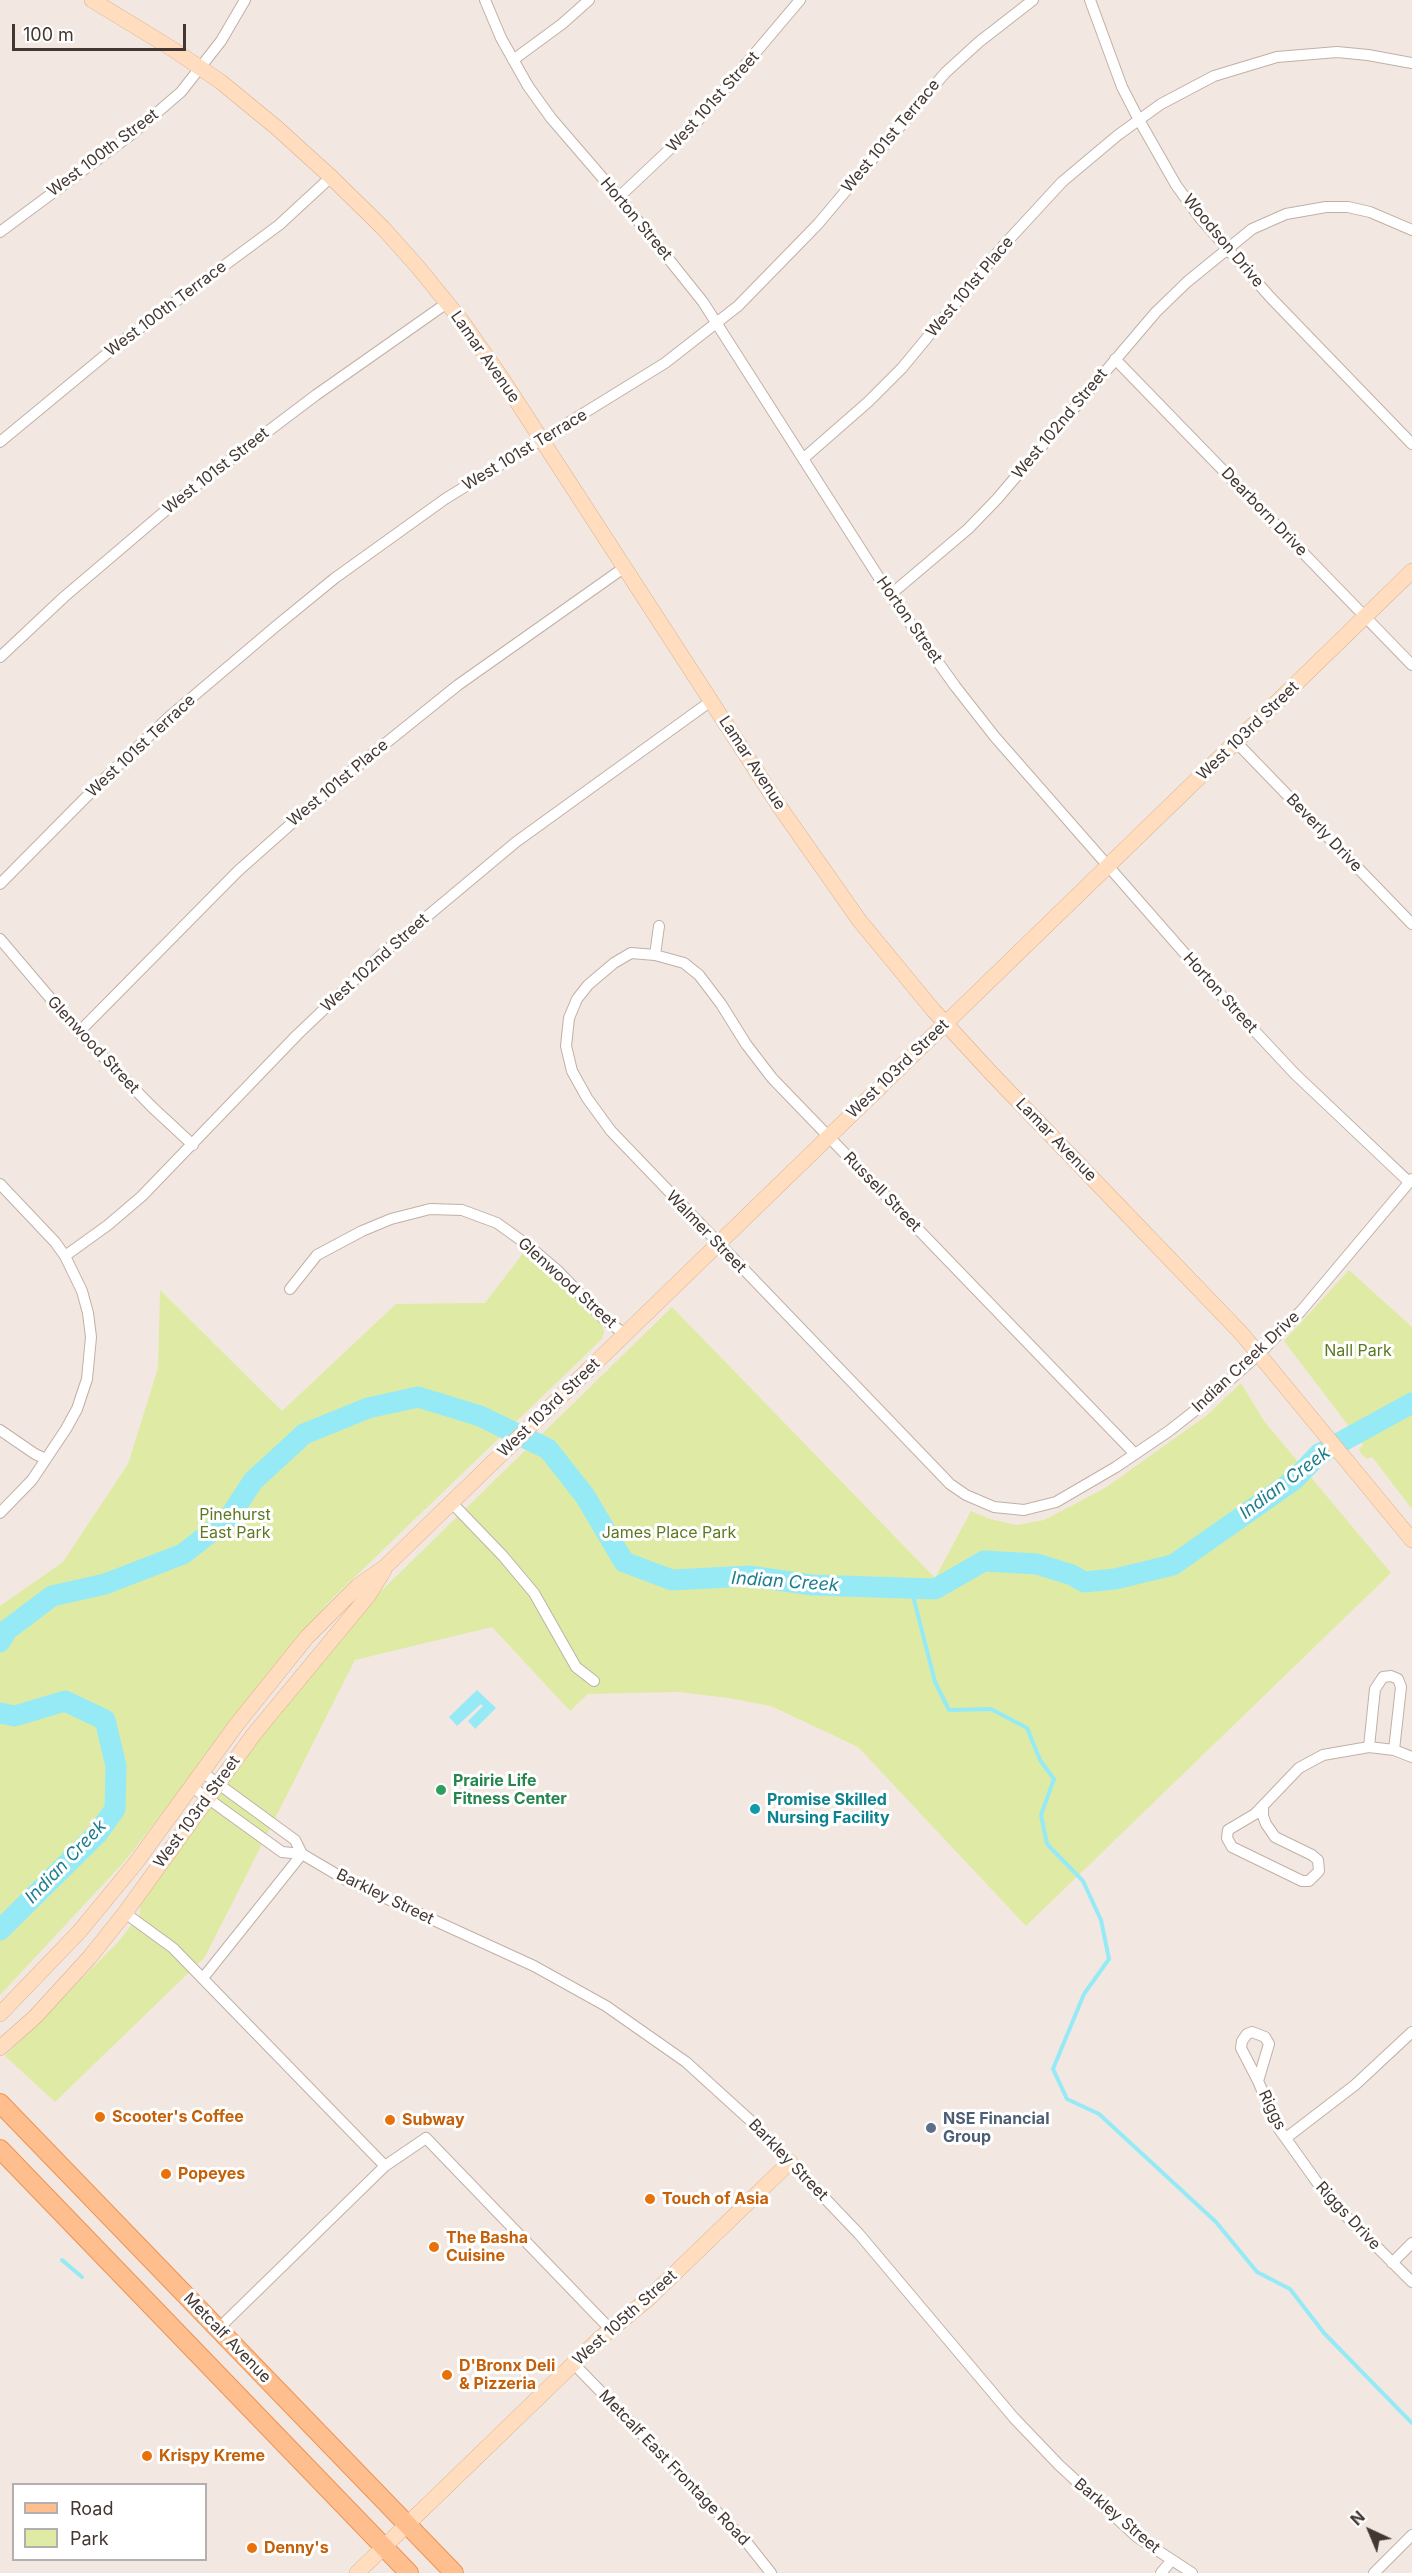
<!DOCTYPE html>
<style>
body{margin:0}
#map{position:relative;width:1412px;height:2573px;overflow:hidden;background:#f2e8e1;font-family:Inter,sans-serif}
canvas{display:block}
.legend{position:absolute;left:12px;top:2483px;width:195px;height:78px;box-sizing:border-box;background:#fff;border:2px solid #b4afad;margin:0;padding:8px 10px;list-style:none;font-size:18px;color:#443732}
.legend li{display:flex;align-items:center;gap:12px;height:30px}
.legend b{width:30px;border:2px solid #b4afad}
.north{position:absolute;left:1340px;top:2501px;width:60px;height:60px;-webkit-text-stroke:4px #fff;paint-order:stroke;rotate:316deg;font-size:16px;font-weight:700;line-height:24px;text-align:center;color:#443732}
.north::after{content:'';display:block;margin:auto;width:21px;height:27px;background:#443732;clip-path:polygon(50% 0,100% 100%,50% 72%,0 100%)}
.scale{position:absolute;left:12px;top:24px;width:174px;height:27px;box-sizing:border-box;border:3px solid #443732;border-top:0;padding-left:8px;font-size:18px;line-height:21px;white-space:nowrap;color:#443732;-webkit-text-stroke:4px #fff;paint-order:stroke}
</style>
<div id="map">
<canvas width="1412" height="2573"></canvas>
<ul class="legend">
<li><b style="height:8px;background:#ffbe8d"></b>Road</li>
<li><b style="height:16px;background:#dfeba5"></b>Park</li>
</ul>
<div class="north">N</div>
<div class="scale">100 m</div>
</div>
<script>
const ctx = document.querySelector('canvas').getContext('2d');
ctx.lineJoin = 'round';
function fill(path, color) {
  ctx.fillStyle = color;
  ctx.fill(path, 'evenodd');
}
function poly(rows) {
  const path = new Path2D();
  for (const r of rows) {
    path.moveTo(r[0], r[1]);
    for (let i = 2; i < r.length; i += 2) path.lineTo(r[i], r[i + 1]);
  }
  return path;
}
function stroke(path, color, width, dash) {
  ctx.strokeStyle = color;
  ctx.lineWidth = width;
  ctx.lineCap = dash ? 'butt' : 'round';
  ctx.setLineDash(dash || []);
  ctx.stroke(path);
}
function label(font, color, halo, rows, align = 'center') {
  ctx.font = font + ' Inter,sans-serif';
  ctx.lineWidth = 6;
  ctx.setLineDash([]);
  ctx.textBaseline = 'middle';
  ctx.strokeStyle = halo;
  ctx.fillStyle = color;
  for (const [text, x, y, turn = 0] of rows) {
    ctx.save();
    ctx.translate(x, y);
    ctx.rotate((+turn || 0) * Math.PI / 180);
    ctx.textAlign = isNaN(turn) ? turn : align;
    if (halo) ctx.strokeText(text, 0, 0);
    ctx.fillText(text, 0, 0);
    ctx.restore();
  }
}
fill(poly([
 [524,1252,548,1270,603,1326,604,1332,602,1339,334,1597,296,1638,224,1728,177,1794,125,1861,0,1995,0,1606,63,1562,128,1464,158,1368,160,1290,282,1411,396,1304,485,1303],
 [1349,1270,1412,1327,1412,1509,1372,1457,1367,1459,1362,1455,1359,1449,1363,1445,1284,1341],
 [672,1307,935,1578,971,1511,990,1519,1017,1525,1044,1520,1105,1488,1206,1416,1241,1383,1264,1421,1391,1573,1026,1926,858,1747,771,1706,728,1698,679,1692,588,1694,570,1711,492,1627,355,1660,205,1957,55,2102,5,2056,118,1942,140,1914,140,1902,205,1811,230,1781,233,1771,377,1595]
]), '#dfeba5');
fill(poly([
 [477,1690,496,1708,475,1729,468,1721,483,1706,481,1704,457,1726,449,1717]
]), '#96eaf6');
stroke(poly([
 [911,1588,935,1682,949,1710,991,1709,1027,1728,1040,1760,1054,1779,1041,1815,1047,1844,1083,1881,1101,1920,1109,1959,1084,1994,1053,2069,1067,2099,1099,2114,1216,2222,1257,2272,1290,2289,1324,2333,1412,2423],
 [62,2260,82,2277]
]), '#96eaf6', 4);
stroke(poly([
 [0,1642,7,1630,52,1596,105,1584,183,1554,229,1518,253,1481,304,1434,368,1408,418,1397,480,1416,548,1449,585,1496,624,1562,672,1580,749,1576,812,1585,935,1589,984,1561,1037,1564,1072,1575,1084,1582,1115,1579,1173,1565,1294,1480,1319,1454,1412,1403],
 [0,1713,15,1716,65,1701,105,1720,116,1766,115,1809,97,1834,0,1930]
]), '#96eaf6', 21);
const street = poly([
 [485,0,501,38,528,86,551,118,619,197,703,302,890,595,955,686,995,737,1222,996,1295,1074,1409,1182],
 [1090,0,1122,87,1139,120,1176,185,1200,218,1271,298,1412,444],
 [513,60,562,24,589,0],
 [619,197,691,129,800,0],
 [0,232,132,134,181,92,221,41,245,0],
 [1115,359,1412,665],
 [0,442,121,342,279,225,331,177],
 [804,458,868,402,902,368,1003,246,1062,182,1118,135,1161,104,1214,76,1277,57,1337,52,1368,55,1412,63],
 [890,595,968,529,997,499,1156,312,1187,282,1252,229,1286,214,1326,207,1348,207,1370,212,1412,230],
 [0,657,64,597,185,494,316,395,447,303],
 [1236,742,1412,924],
 [0,884,105,778,170,716,275,627,335,578,445,499,665,363,738,306,818,224,945,73,979,42,1033,0],
 [0,939,79,1032,152,1107,193,1145],
 [655,955,659,926],
 [79,1032,238,871,345,776,458,685,625,567],
 [0,1184,55,1242,65,1256,82,1291,88,1313,91,1337,87,1379,77,1409,66,1429,32,1480,0,1513],
 [65,1256,108,1225,142,1196,297,1035,382,954,516,842,711,701],
 [290,1289,317,1255,362,1231,391,1219,430,1209,462,1210,497,1223,529,1246,557,1270,604,1319,625,1334],
 [0,1430,35,1454,46,1459],
 [1135,1454,772,1078,746,1044,721,1004,699,975,684,963,655,955,631,953,614,963,588,985,577,999,569,1018,566,1046,572,1071,587,1098,611,1131,950,1484,966,1495,994,1507,1024,1510,1056,1502,1116,1467,1169,1431,1197,1409,1259,1354,1301,1311,1412,1179],
 [451,1502,503,1556,534,1593,576,1667,594,1681],
 [1369,1747,1375,1689,1383,1677,1391,1676,1398,1679,1401,1687,1394,1750],
 [202,1772,295,1840,302,1854],
 [192,1787,282,1852,302,1854,346,1880,534,1966,606,2006,686,2062,752,2122,859,2234,1014,2418,1059,2465,1137,2537,1192,2573],
 [1263,1806,1263,1816,1266,1824,1275,1837,1312,1855,1318,1860,1319,1871,1309,1881,1302,1881,1232,1847,1227,1838,1228,1830,1255,1814,1299,1768,1323,1755,1369,1747,1394,1750,1412,1757],
 [125,1913,173,1948,385,2166],
 [203,1978,302,1854],
 [1258,2081,1241,2048,1242,2041,1247,2034,1252,2032,1265,2037,1269,2044,1258,2081,1279,2129,1329,2199,1412,2282],
 [1286,2138,1355,2085,1412,2032],
 [1392,2263,1412,2243],
 [218,2329,385,2166,426,2138,611,2330],
 [574,2364,748,2544,771,2573],
 [1161,2573,1171,2561],
 [1374,2573,1412,2535]
]);
const secondary = poly([
 [92,0,174,50,221,82,277,128,331,177,383,228,417,266,461,320,501,377,779,806,859,920,934,1011,992,1074,1242,1334,1412,1540],
 [0,2014,79,1932,135,1864,237,1724,307,1637,358,1586,385,1567,1412,571],
 [0,2048,35,2017,89,1958,125,1913,254,1734,368,1596,384,1570],
 [357,2573,598,2340,648,2299,790,2162]
]);
const primary = poly([
 [0,2103,454,2573],
 [0,2149,409,2573]
]);
stroke(street, '#c1b0a6', 12);
stroke(secondary, '#d9b08e', 16);
stroke(primary, '#ed9354', 20);
stroke(street, '#fff', 10);
stroke(secondary, '#ffddbe', 15);
stroke(primary, '#ffbe8d', 18);
for (const [x, y, r, color] of [
 [441,1790,6,"#2e9e5b"],
 [755,1809,6,"#0f9aa8"],
 [100,2117,6,"#e8710a"],
 [390,2120,6,"#e8710a"],
 [931,2128,6,"#5c6f8a"],
 [166,2174,6,"#e8710a"],
 [650,2199,6,"#e8710a"],
 [434,2247,6,"#e8710a"],
 [447,2375,6,"#e8710a"],
 [147,2456,6,"#e8710a"],
 [252,2548,6,"#e8710a"]
]) {
  const dot = new Path2D();
  dot.arc(x, y, r, 0, 2 * Math.PI);
  ctx.fillStyle = color;
  ctx.fill(dot);
  stroke(dot, '#fff', 2);
}
label('16px', '#443732', '#fff', [
 ["West 101st Street",713,102,-48],
 ["West 101st Terrace",891,136,-50],
 ["West 100th Street",103,153,-37],
 ["Horton Street",636,219,50],
 ["Woodson Drive",1223,241,50],
 ["West 101st Place",970,287,-50],
 ["West 100th Terrace",166,309,-37],
 ["Lamar Avenue",485,357,55],
 ["West 102nd Street",1060,424,-50],
 ["West 101st Terrace",525,450,-31],
 ["West 101st Street",216,471,-38],
 ["Dearborn Drive",1264,512,46],
 ["Horton Street",909,620,55],
 ["West 103rd Street",1248,731,-44],
 ["West 101st Terrace",141,746,-43],
 ["Lamar Avenue",752,763,57],
 ["West 101st Place",338,783,-40],
 ["Beverly Drive",1324,833,46],
 ["West 102nd Street",375,963,-42],
 ["Horton Street",1220,993,48],
 ["Glenwood Street",93,1045,47],
 ["West 103rd Street",898,1069,-44],
 ["Lamar Avenue",1056,1140,46],
 ["Russell Street",882,1192,46],
 ["Walmer Street",706,1232,46],
 ["Glenwood Street",567,1283,42],
 ["Indian Creek Drive",1246,1362,-43],
 ["West 103rd Street",549,1408,-44],
 ["West 103rd Street",197,1812,-54],
 ["Barkley Street",385,1897,26],
 ["Riggs",1272,2110,64],
 ["Barkley Street",788,2160,46],
 ["Riggs Drive",1348,2216,47],
 ["West 105th Street",625,2318,-42],
 ["Metcalf Avenue",227,2338,46],
 ["Metcalf East Frontage Road",674,2468,46],
 ["Barkley Street",1117,2516,40]
]);
label('16px', '#5c7921', '#fff', [
 ["Nall Park",1358,1351],
 ["Pinehurst",235,1515],
 ["East Park",235,1533],
 ["James Place Park",669,1533]
]);
label('bold 16px', '#27864d', '#fff', [
 ["Prairie Life",453,1781],
 ["Fitness Center",453,1799]
], 'left');
label('bold 16px', '#0d838f', '#fff', [
 ["Promise Skilled",767,1800],
 ["Nursing Facility",767,1818]
], 'left');
label('bold 16px', '#c56008', '#fff', [
 ["Scooter's Coffee",112,2117],
 ["Subway",402,2120],
 ["Popeyes",178,2174],
 ["Touch of Asia",662,2199],
 ["The Basha",446,2238],
 ["Cuisine",446,2256],
 ["D'Bronx Deli",459,2366],
 ["& Pizzeria",459,2384],
 ["Krispy Kreme",159,2456],
 ["Denny's",264,2548]
], 'left');
label('bold 16px', '#4e5e75', '#fff', [
 ["NSE Financial",943,2119],
 ["Group",943,2137]
], 'left');
label('italic 18px', '#1e7e8e', '#fff', [
 ["Indian Creek",1285,1483,-37],
 ["Indian Creek",785,1582,4],
 ["Indian Creek",66,1862,-46]
]);
</script>
